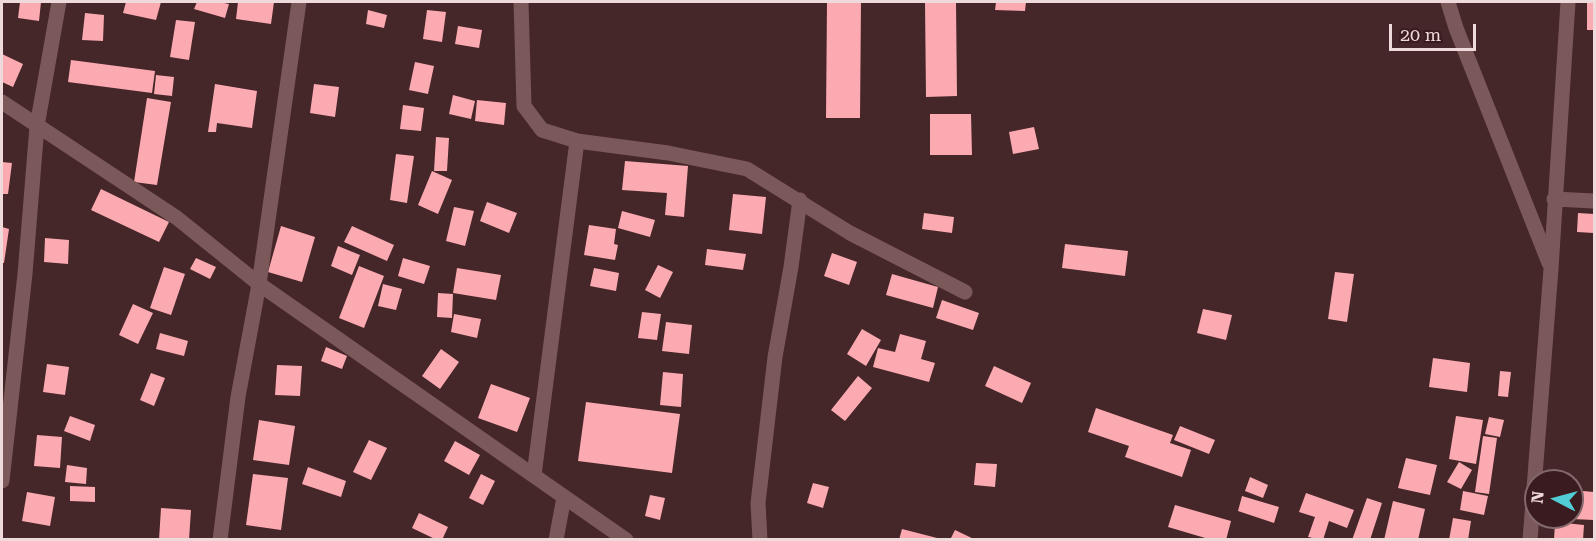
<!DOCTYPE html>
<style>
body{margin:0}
#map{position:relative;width:1596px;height:541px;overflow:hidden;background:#452629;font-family:"Roboto Serif",serif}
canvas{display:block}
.frame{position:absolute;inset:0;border:3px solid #efdadb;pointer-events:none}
.north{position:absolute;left:1524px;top:469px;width:60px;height:60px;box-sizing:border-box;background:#3a1c20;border:2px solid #82686b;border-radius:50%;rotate:276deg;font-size:16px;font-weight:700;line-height:24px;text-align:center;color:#efdadb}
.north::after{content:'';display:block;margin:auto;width:21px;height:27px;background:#52ccd5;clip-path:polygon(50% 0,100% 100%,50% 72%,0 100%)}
.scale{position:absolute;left:1389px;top:24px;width:87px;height:27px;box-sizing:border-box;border:3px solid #efdadb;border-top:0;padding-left:8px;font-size:18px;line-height:21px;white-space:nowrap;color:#efdadb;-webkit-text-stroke:4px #3a1c20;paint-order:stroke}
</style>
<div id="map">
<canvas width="1596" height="541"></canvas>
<div class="frame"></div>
<div class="north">N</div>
<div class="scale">20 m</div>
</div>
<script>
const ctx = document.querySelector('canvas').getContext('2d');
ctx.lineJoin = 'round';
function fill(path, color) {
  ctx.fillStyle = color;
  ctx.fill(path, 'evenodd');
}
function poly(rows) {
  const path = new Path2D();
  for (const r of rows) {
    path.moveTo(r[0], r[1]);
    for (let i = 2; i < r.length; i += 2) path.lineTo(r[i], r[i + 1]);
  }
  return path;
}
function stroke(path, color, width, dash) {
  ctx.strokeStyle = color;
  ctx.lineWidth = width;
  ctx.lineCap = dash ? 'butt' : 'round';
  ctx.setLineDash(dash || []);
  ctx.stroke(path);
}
fill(poly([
 [20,2,41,2,39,21,18,18],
 [126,2,161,2,156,20,123,13],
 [197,2,219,2,229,4,225,18,194,9],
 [238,2,274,2,271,24,236,19],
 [827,2,861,2,860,118,826,118],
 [925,2,956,2,957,96,926,97],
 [996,2,1026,2,1025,11,995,10],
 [1587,2,1594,2,1594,30,1587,30],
 [368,10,387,15,384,28,366,24],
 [427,10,446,12,442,42,423,39],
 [85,13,104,15,103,41,82,40],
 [176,20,195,22,189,60,170,57],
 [458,26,482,30,479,48,455,44],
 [2,54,23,64,13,87,2,82],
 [71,60,155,71,152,93,68,82],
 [415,62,434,66,428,94,409,90],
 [156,75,174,77,172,96,154,94],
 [215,84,257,91,252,128,217,123,216,132,208,132],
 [314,84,339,87,335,117,310,113],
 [453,95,475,101,471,119,449,114],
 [147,98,171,102,157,185,134,182],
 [477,100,506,103,504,125,475,121],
 [403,105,424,108,421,131,400,129],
 [930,114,971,114,972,155,930,155],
 [1034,127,1039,149,1013,154,1009,132],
 [436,137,449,138,447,171,434,171],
 [396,154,414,156,407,203,390,200],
 [625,161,688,166,684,217,665,215,667,193,622,190],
 [2,162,12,163,8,194,2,194],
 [432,171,452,180,438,214,418,205],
 [101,189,169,222,159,242,91,210],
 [733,194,766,197,762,234,729,230],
 [487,202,517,213,509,233,480,221],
 [454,207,474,211,465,246,446,241],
 [622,211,655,220,650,237,618,228],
 [924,213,954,217,952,233,922,229],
 [1578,213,1594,214,1594,233,1577,232],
 [589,225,616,229,614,244,618,245,615,260,584,255],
 [281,226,315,237,302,282,268,272],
 [352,226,394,245,387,261,344,242],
 [2,227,9,229,4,263,2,263],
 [45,238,69,240,68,264,44,262],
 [1065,244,1128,251,1125,276,1062,268],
 [338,246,360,255,352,275,331,266],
 [707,249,746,254,743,270,705,265],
 [832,253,857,262,849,285,824,276],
 [196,258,216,267,210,279,190,269],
 [403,258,430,266,424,284,398,276],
 [658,265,673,272,660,298,645,290],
 [359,266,384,276,364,328,339,318],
 [164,267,185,274,171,315,150,308],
 [457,268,501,275,496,300,453,293],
 [594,268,619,273,616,291,590,286],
 [1335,272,1354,274,1347,322,1328,319],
 [892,274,938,287,933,308,886,295],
 [383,284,402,289,396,310,378,306],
 [438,293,453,294,452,318,437,317],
 [942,300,979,313,973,330,936,318],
 [133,304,153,313,138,344,119,335],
 [1203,309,1232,315,1226,340,1197,333],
 [642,312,661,314,657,340,638,338],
 [454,314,481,319,477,338,451,332],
 [666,322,692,325,689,354,662,351],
 [862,329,881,340,866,366,847,354],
 [160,333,188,341,184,356,156,349],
 [900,334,926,341,921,359,935,363,929,382,873,367,878,348,895,352],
 [326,347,347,356,342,369,321,361],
 [441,349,459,362,440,389,422,376],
 [1433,358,1470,363,1467,392,1429,387],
 [47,364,69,367,65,395,43,392],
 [277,365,302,366,300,396,275,395],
 [994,366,1031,383,1022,403,985,386],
 [1500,371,1511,372,1508,397,1498,396],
 [663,372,683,374,681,407,660,405],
 [151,373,165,378,154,406,140,400],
 [858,376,872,388,845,421,831,410],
 [491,384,530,398,517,432,478,418],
 [586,402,680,414,672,473,578,461],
 [1096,408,1173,435,1170,443,1191,450,1182,477,1125,457,1129,446,1088,432],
 [70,416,95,425,90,441,64,431],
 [1456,416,1483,420,1476,464,1449,459],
 [1489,417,1504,420,1500,437,1485,434],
 [259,420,295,426,289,465,253,460],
 [1180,426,1215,440,1209,454,1174,440],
 [37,435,62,437,60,468,34,466],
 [1483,436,1497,438,1489,494,1475,492],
 [369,440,387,448,371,480,353,472],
 [455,441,480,455,469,475,444,461],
 [1406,458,1437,465,1430,495,1398,488],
 [1459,462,1472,470,1461,489,1447,482],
 [976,463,997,464,995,487,974,485],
 [67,465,87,468,86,484,65,482],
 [308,467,346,481,341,497,302,484],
 [253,474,288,478,281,530,246,525],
 [481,474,495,481,483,505,469,498],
 [1250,477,1268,485,1263,498,1245,491],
 [813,483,829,487,823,508,807,503],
 [70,486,95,487,95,502,70,501],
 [1572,490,1594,492,1594,520,1572,519],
 [1463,491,1488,496,1484,515,1460,510],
 [27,492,55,497,50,526,22,521],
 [1306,493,1354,510,1347,528,1329,521,1323,540,1308,537,1315,517,1299,512],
 [650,495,665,498,660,520,645,516],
 [1242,496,1279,507,1274,523,1238,511],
 [1367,498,1382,503,1370,540,1352,540],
 [1393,501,1425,509,1418,540,1384,540],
 [1175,505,1231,521,1226,540,1212,540,1168,527],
 [161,508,191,510,189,540,159,540],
 [419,513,448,527,442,540,437,540,412,528],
 [1453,518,1471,521,1468,540,1449,540],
 [1555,522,1584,525,1583,540,1554,540],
 [902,529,941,539,941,540,899,540],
 [955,530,976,540,950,540]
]), '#fcaab1');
stroke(poly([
 [521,2,524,106,542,130,577,141,668,153,747,169,850,233,965,292],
 [1448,2,1456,28,1549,263],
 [2,102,177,218,259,284,626,540],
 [1554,199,1594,201],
 [534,475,577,141],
 [2,481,25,274,37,126,59,2],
 [220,540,238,397,259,284,299,2],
 [556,540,564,497],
 [760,540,758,503,775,357,791,267,800,200],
 [1530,540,1551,269,1568,2]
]), '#7b585a', 15);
</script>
